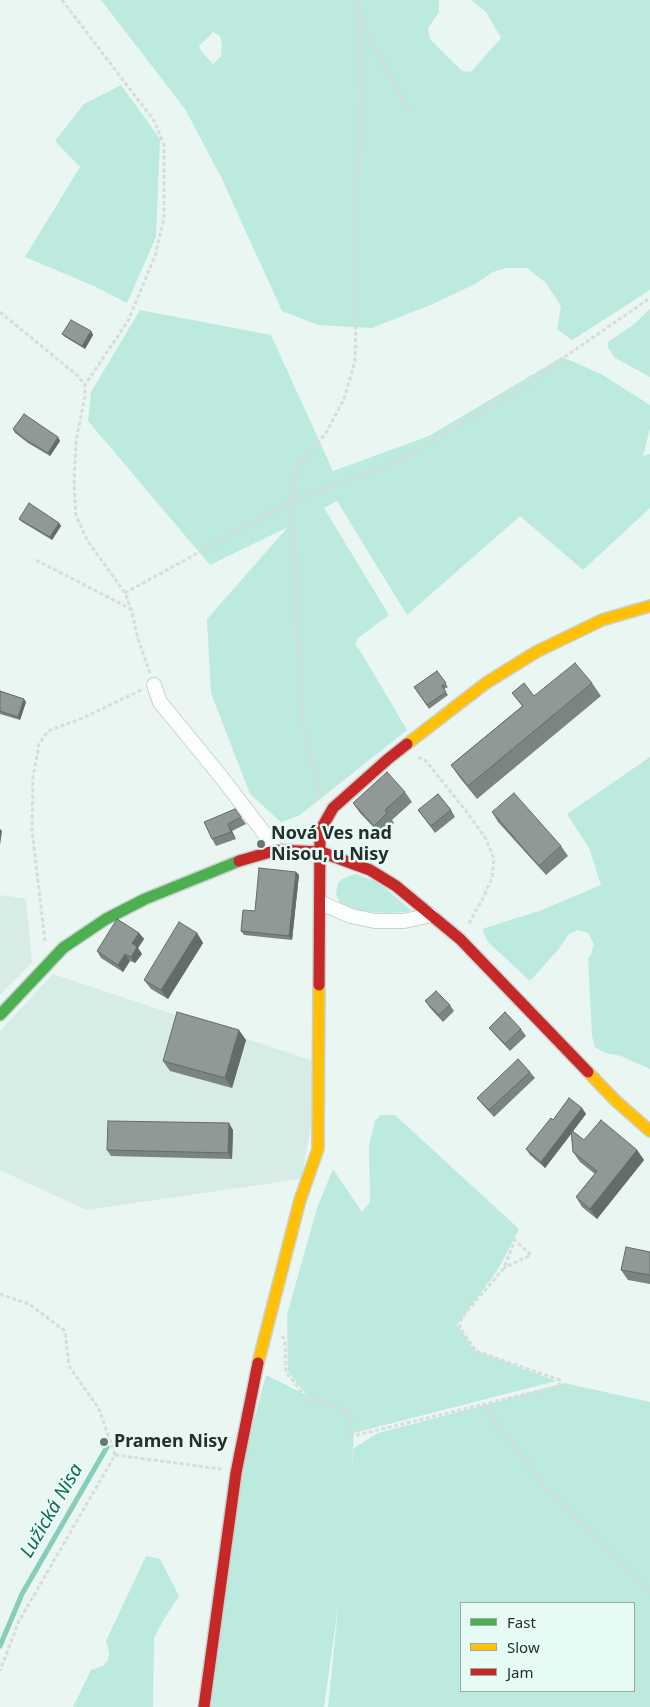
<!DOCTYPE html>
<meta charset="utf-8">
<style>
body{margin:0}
#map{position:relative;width:650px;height:1707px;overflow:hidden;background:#eaf6f2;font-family:"Noto Sans",sans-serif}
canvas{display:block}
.legend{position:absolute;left:460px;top:1602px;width:175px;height:90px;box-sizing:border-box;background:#e5fbf4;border:1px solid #99a9a4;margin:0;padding:6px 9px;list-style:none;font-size:15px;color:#272f2d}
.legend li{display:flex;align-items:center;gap:10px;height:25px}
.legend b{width:25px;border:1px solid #99a9a4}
</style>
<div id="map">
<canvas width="650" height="1707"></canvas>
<ul class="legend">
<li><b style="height:6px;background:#4caf50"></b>Fast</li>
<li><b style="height:6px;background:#ffc107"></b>Slow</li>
<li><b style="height:6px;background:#c62828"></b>Jam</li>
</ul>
</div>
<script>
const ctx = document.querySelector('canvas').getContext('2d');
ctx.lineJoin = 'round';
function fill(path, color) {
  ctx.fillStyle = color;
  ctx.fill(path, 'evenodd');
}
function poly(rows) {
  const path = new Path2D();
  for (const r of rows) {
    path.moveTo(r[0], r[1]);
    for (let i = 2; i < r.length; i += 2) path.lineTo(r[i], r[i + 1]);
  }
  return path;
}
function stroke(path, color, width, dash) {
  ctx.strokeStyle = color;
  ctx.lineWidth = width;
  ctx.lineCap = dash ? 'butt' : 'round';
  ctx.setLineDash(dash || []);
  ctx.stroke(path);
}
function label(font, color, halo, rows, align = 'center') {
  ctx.font = font + ' "Noto Sans",sans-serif';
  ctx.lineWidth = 5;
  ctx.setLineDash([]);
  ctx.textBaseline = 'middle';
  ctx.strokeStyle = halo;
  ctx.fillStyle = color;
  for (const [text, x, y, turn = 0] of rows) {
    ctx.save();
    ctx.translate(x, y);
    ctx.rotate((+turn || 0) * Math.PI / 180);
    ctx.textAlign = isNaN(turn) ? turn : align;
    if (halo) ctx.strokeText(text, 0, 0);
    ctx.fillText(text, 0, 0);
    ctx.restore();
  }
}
fill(poly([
 [0,895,26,899,32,963,0,995],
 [53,974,313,1061,312,1121,301,1179,86,1210,0,1170,0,1031]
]), '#d7ece6');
fill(poly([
 [101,0,439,0,439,12,428,28,430,39,462,71,471,72,501,38,486,12,471,0,650,0,650,290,572,340,557,329,561,306,546,283,527,268,506,268,493,272,475,284,435,303,372,328,318,325,282,311,221,177,185,109],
 [213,32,220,36,222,45,221,56,213,64,201,51,199,46],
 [121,85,160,139,156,237,127,303,94,286,25,257,80,167,55,141,84,104],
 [650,309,650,377,615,358,608,348,608,342,633,325],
 [140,310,271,335,333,471,429,436,562,357,601,374,650,405,650,428,643,456,650,454,650,508,583,570,520,516,407,615,337,501,324,508,389,615,358,638,355,644,362,654,407,730,300,815,281,822,250,794,211,693,207,619,288,527,210,565,88,421,91,392],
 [650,757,650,1069,621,1056,605,1053,595,1047,592,1036,588,958,591,955,594,944,588,933,578,930,569,934,558,950,530,981,488,942,482,929,542,910,601,885,589,848,567,814],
 [355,874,378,882,411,910,408,912,385,913,359,911,340,903,336,894,338,883,342,879],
 [380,1115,395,1115,519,1229,499,1268,457,1325,474,1350,556,1381,354,1433,352,1468,354,1448,378,1433,493,1403,564,1383,650,1402,650,1707,328,1707,339,1600,324,1707,211,1707,237,1484,266,1375,306,1395,288,1371,287,1315,317,1208,333,1169,362,1212,370,1202,369,1145,375,1121],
 [461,1603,634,1603,634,1691,461,1691],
 [146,1556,160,1559,179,1596,164,1619,154,1638,153,1707,73,1707,91,1670,103,1666,108,1660,109,1653,106,1641]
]), '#bceade');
stroke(poly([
 [0,1646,22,1594,107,1447]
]), '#86cdbb', 5);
const street = poly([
 [154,685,160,702,222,778,277,850],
 [321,903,351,916,375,921,404,921,431,915]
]);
const fast = poly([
 [0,1015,63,948,106,919,145,899,239,861]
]);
const slow = poly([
 [407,744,486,683,536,652,602,620,650,606],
 [588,1072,616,1101,650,1131],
 [258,1363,300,1200,318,1149,319,985]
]);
const jam = poly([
 [239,861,277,850,321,852,370,870,396,886,460,939,588,1072],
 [319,985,320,831,333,808,388,759,407,744],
 [204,1707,236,1473,258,1363]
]);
stroke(street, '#c9d2cf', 16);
stroke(fast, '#c9d2cf', 14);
stroke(slow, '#c9d2cf', 14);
stroke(jam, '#c9d2cf', 14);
stroke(poly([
 [62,0,155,122,164,146,164,218,155,256,128,321,85,385],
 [359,15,369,38,410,111],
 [0,312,78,376,85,385,85,396,76,441,74,485,76,515,87,540,125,593,131,609,138,639,150,673],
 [36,560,131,609],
 [125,593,292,501,392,464,504,399,650,298],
 [418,757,426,761,466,811,486,839,494,859,492,878,482,900,468,925],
 [320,798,302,719,292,501,295,477,301,463,326,433,344,399,355,361,356,320,355,206,362,101,357,0],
 [45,941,32,831,33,777,39,744,48,731,83,718,141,690],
 [0,1294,29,1304,65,1331,69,1366,99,1409,115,1455,19,1621,0,1671],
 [282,1336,285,1340,286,1372,297,1386,306,1399,326,1403,350,1412,352,1434,357,1435,559,1386,560,1380,476,1351,460,1328,460,1322,464,1315,504,1268,515,1240,531,1255,504,1268],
 [483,1405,543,1484,650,1592],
 [115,1455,221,1469]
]), '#d8dcda', 3, [4, 2.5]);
stroke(street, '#fcfefd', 14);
stroke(fast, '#4caf50', 11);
stroke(slow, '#ffc107', 11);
stroke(jam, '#c62828', 11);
fill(poly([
 [91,331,93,335,85,349,65,337,62,334],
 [13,429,58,437,60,441,50,456,28,443,15,433],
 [19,519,59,523,61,526,52,540,22,522],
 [437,671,448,687,444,689,448,695,429,709,414,687],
 [592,683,601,696,477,799,460,778,451,765,522,706,512,693,534,696],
 [0,691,26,702,20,720,0,714],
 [405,792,412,802,392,820,394,823,381,835,360,813,353,803],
 [235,809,246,824,232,831,236,839,216,846,212,839],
 [418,810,451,810,455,817,435,833],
 [492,812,561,846,568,856,546,875,498,822],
 [296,872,299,875,292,940,244,935,241,931,255,911],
 [139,933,144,939,138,948,142,954,135,963,130,961,123,972,101,958,97,951],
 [197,933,203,943,168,999,151,989,144,980],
 [425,1001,450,1005,454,1011,443,1022,430,1008],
 [489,1028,521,1029,526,1036,510,1051,494,1034],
 [246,1040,232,1088,170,1071,163,1061],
 [530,1072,535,1078,494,1117,482,1104,477,1098],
 [582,1108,586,1114,573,1131,584,1140,637,1150,644,1160,597,1219,582,1207,576,1197,595,1174,580,1162,573,1152,572,1133,545,1168,530,1155,526,1149,553,1120],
 [233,1130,232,1159,111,1156,107,1150],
 [650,1252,650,1284,628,1280,621,1270]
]), '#7c8481');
fill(poly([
 [91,331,93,335,85,349,82,346],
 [58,437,60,441,50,456,48,453],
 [59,523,61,526,52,540,50,537],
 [24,699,26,702,20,720,18,717],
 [228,824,232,831,236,839,231,832],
 [0,829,2,831,0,845],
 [296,872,299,875,292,940,289,936],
 [139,933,144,939,138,948,142,954,135,963,131,957,132,943],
 [197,933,203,943,168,999,161,990],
 [125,954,130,961,123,972,118,965],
 [239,1030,246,1040,232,1088,225,1078],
 [582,1108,586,1114,545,1168,541,1162],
 [229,1123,233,1130,232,1159,228,1153],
 [637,1150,644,1160,597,1219,590,1209]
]), '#656b69');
const building = poly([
 [71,320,91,331,82,346,62,334,71,320],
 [24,414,58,437,48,453,26,440,13,429,24,414],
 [29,503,59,523,50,537,19,519,29,503],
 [575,663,592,683,468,786,451,765,523,706,512,693,524,683,534,696,575,663],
 [437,671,446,683,442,686,446,692,427,705,414,687,437,671],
 [0,691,24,699,18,717,0,711,0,691],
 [387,772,405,792,385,810,387,813,374,826,353,803,387,772],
 [514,793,561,846,539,866,492,812,514,793],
 [438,794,451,810,431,826,418,810,438,794],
 [235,809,241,817,228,824,231,832,212,839,204,822,235,809],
 [259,868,296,872,289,936,241,931,243,910,255,911,259,868],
 [117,919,139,933,132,943,137,947,131,957,125,954,118,965,97,951,117,919],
 [179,922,197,933,161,990,144,980,179,922],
 [436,991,450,1005,439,1015,425,1001,436,991],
 [177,1012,239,1030,225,1078,163,1061,177,1012],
 [505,1012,521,1029,505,1044,489,1028,505,1012],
 [518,1059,530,1072,489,1110,477,1098,518,1059],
 [569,1098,582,1108,541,1162,526,1149,551,1118,553,1120,569,1098],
 [601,1120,637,1150,590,1209,576,1197,597,1171,573,1152,571,1130,584,1140,601,1120],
 [108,1121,229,1123,228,1153,107,1150,108,1121],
 [626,1247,650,1252,650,1275,621,1270,626,1247]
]);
fill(building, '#909996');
stroke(building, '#656b69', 1);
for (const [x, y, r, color] of [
 [261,844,5,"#6b7572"],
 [104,1442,5,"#6b7572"]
]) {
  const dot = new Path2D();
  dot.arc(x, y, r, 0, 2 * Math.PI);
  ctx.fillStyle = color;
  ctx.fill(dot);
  stroke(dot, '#e5fbf4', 2);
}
label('bold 18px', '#272f2d', '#e5fbf4', [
 ["Nová Ves nad",271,834],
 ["Nisou, u Nisy",271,855],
 ["Pramen Nisy",114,1442]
], 'left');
label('italic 19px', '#196656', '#e5fbf4', [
 ["Lužická Nisa",52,1511,-60]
]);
</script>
